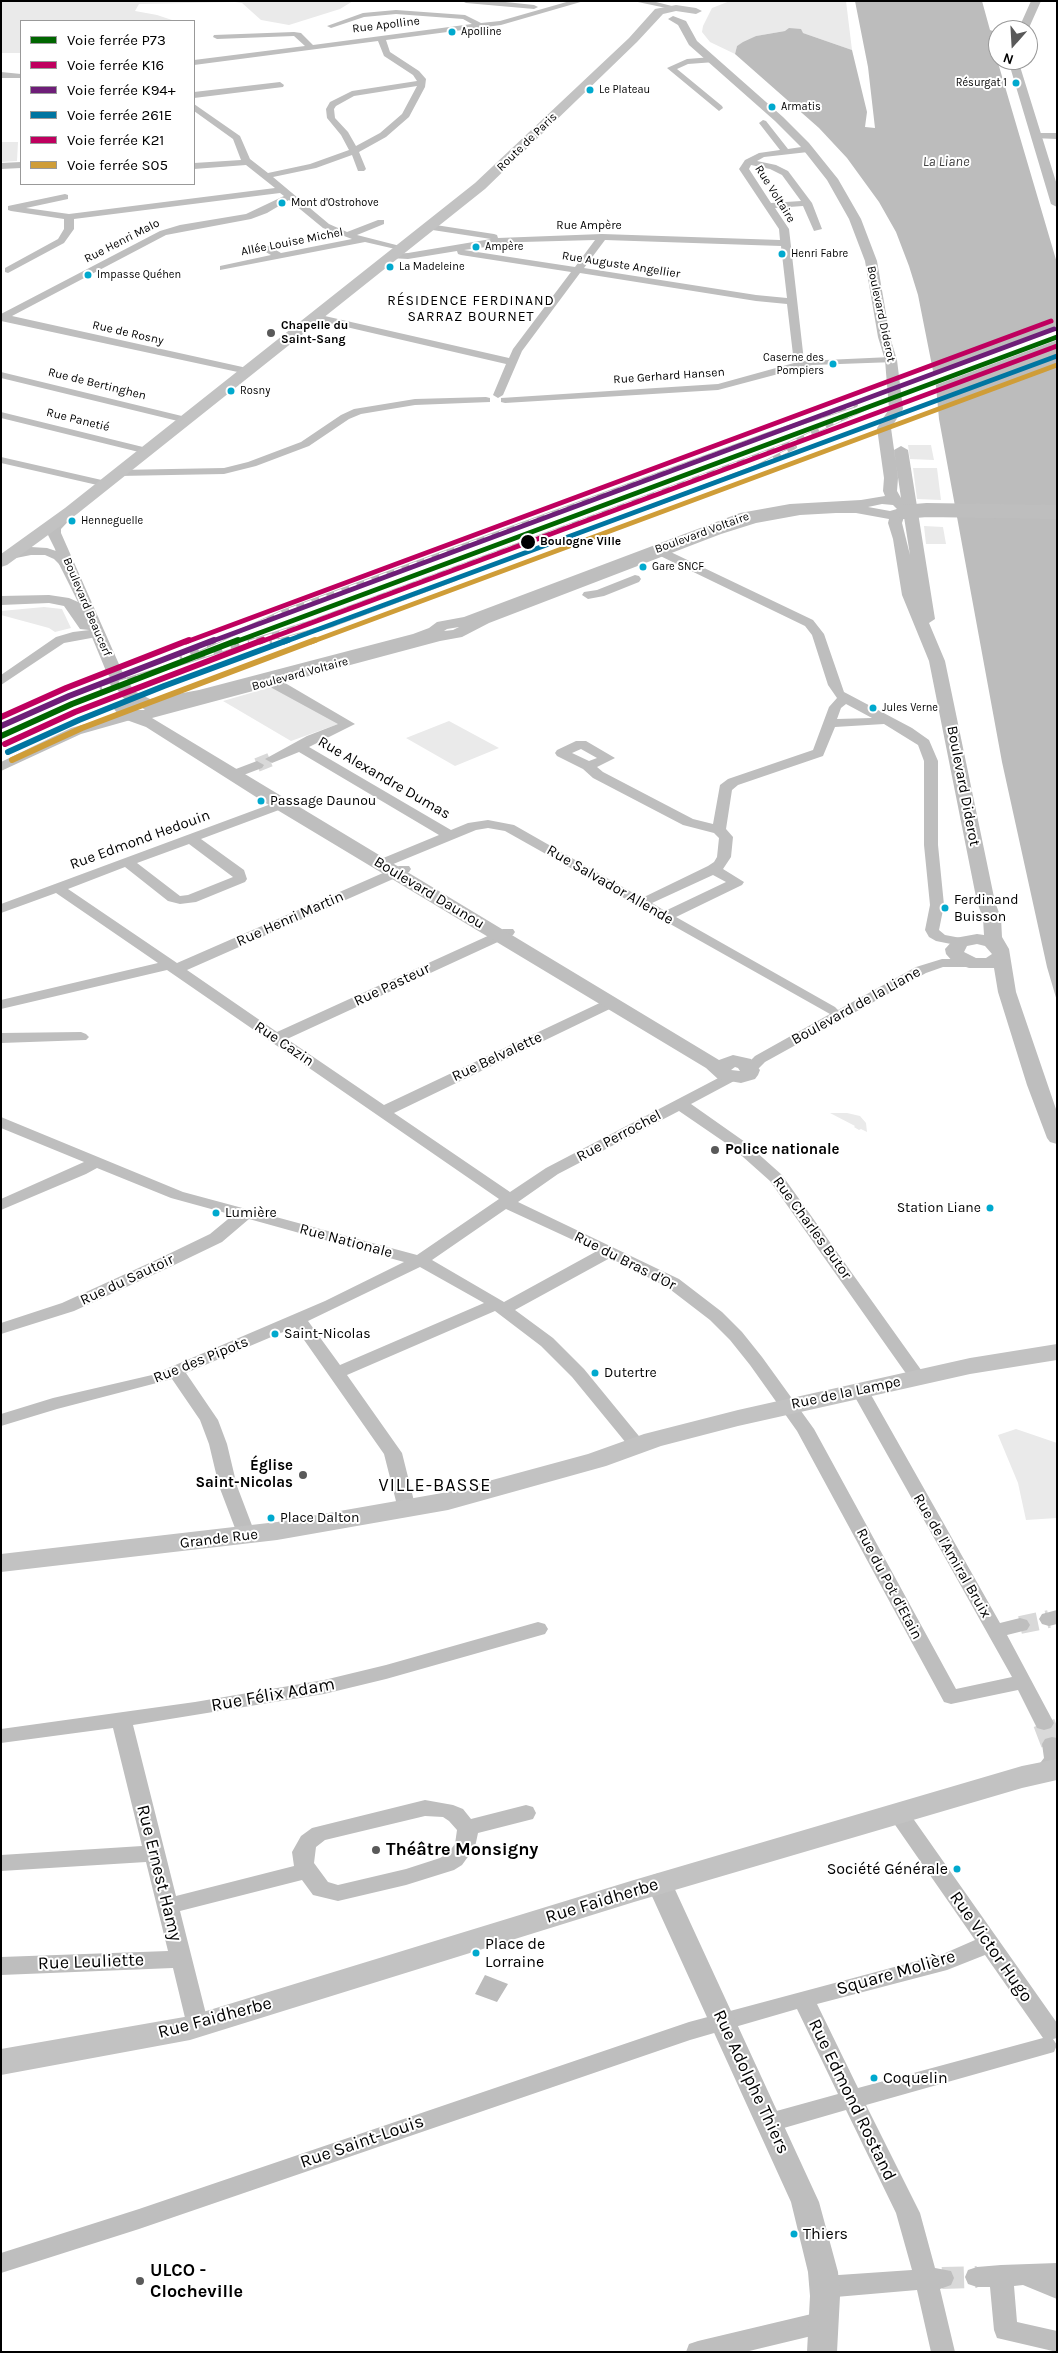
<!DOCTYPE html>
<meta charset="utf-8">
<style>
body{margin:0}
#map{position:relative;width:1058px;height:2353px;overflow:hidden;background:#fff;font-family:Karla,sans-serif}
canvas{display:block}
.frame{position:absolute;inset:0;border:2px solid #000;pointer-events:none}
.legend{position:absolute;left:20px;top:20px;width:175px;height:165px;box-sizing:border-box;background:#fff;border:1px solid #999;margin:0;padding:6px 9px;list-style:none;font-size:15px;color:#000}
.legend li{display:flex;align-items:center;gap:10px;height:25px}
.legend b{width:25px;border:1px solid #999}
.north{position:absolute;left:988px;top:20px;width:50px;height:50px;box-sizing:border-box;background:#fff;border:1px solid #999;border-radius:50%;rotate:199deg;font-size:14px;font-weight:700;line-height:20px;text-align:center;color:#000}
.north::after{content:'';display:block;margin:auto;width:18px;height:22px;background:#595959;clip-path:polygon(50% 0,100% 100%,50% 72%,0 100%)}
</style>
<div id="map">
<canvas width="1058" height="2353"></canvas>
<div class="frame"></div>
<ul class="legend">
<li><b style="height:6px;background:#060"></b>Voie ferrée P73</li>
<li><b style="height:6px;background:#bf005f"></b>Voie ferrée K16</li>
<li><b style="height:6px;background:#6e1e78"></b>Voie ferrée K94+</li>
<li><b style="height:6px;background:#0075a1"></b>Voie ferrée 261E</li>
<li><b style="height:6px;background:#bf005f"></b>Voie ferrée K21</li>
<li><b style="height:6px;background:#cf9d38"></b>Voie ferrée S05</li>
</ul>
<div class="north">N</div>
</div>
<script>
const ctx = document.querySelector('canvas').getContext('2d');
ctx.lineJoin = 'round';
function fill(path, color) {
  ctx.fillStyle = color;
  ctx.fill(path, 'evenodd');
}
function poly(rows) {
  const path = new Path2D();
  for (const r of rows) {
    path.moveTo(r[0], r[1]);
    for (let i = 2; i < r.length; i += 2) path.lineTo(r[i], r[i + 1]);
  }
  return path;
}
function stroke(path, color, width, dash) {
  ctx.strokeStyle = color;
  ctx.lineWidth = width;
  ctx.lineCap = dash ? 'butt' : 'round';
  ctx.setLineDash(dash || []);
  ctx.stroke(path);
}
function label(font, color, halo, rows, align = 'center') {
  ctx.font = font + ' Karla,sans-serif';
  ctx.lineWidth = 4;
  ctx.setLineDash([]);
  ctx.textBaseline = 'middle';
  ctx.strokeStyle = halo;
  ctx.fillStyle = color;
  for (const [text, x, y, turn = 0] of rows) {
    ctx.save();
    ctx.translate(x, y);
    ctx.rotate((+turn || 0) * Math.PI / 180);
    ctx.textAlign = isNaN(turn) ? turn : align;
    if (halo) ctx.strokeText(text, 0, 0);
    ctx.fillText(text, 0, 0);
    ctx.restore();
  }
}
fill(poly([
 [1,1,353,1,340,9,289,25,261,20,242,3,235,2,139,4,135,11,157,15,175,21,21,21,21,53,1,53],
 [730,1,846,1,852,50,803,33,785,31,756,36,737,46,735,54,710,42,702,32,703,26,712,8],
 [1,142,18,142,17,161,1,162],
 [908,445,931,445,934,460,910,459],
 [913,468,937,468,941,500,917,499],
 [924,526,943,527,946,544,926,544],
 [44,607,62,609,71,628,55,632,49,628,1,615,1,611],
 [275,686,341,723,291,741,223,701],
 [449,721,499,748,455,766,406,738],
 [830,1113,847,1113,860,1116,866,1123,867,1132,861,1129,859,1130,854,1127,855,1126],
 [1016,1429,1057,1443,1057,1518,1026,1520,1018,1483,998,1435]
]), '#eaeaea');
fill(poly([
 [855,1,982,1,990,30,998,33,995,43,996,56,1057,263,1057,1001,1047,967,1002,762,939,419,936,386,918,295,909,266,896,232,879,202,847,158,819,128,735,54,737,46,743,42,756,36,785,31,789,28,801,29,803,33,852,50,867,112,865,127,875,128,868,67],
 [485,1975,508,1984,497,2002,475,1994]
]), '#bcbcbc');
fill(poly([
 [1057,328,1057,340,933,386,931,375]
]), '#fff');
stroke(poly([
 [257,765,272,759]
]), '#d9d9d9', 14, [14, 7]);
stroke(poly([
 [1020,1625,1049,1619]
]), '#d9d9d9', 18, [18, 9]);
stroke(poly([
 [1044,1723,1052,1744],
 [942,2278,977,2277]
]), '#d9d9d9', 22, [22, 11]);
fill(poly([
 [462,1,496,1,534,5,538,7,534,9,466,3,462,1],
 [570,1,584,1,501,25,386,40,390,52,419,71,426,79,425,87,409,117,386,137,359,152,366,169,364,171,358,171,352,155,316,168,273,177,329,224,347,232,378,220,384,220,384,224,357,235,404,247,404,251,365,242,220,270,220,266,271,255,264,251,248,250,248,246,251,245,269,246,281,253,352,239,323,228,289,200,267,213,251,219,166,235,12,316,247,368,252,371,251,373,247,374,1,321,1,314,160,231,180,225,246,214,284,196,280,193,74,219,74,229,64,243,8,273,5,272,5,268,58,239,64,229,64,219,11,211,8,210,8,206,65,194,68,195,68,199,26,208,69,214,275,188,246,165,194,169,194,163,241,160,233,139,194,111,194,104,240,136,250,159,268,173,310,164,349,150,341,135,327,118,326,109,330,102,352,91,417,81,413,75,384,56,378,41,194,65,194,60,305,46,294,36,217,39,213,37,214,35,294,32,301,33,313,45,472,24,463,19,396,14,364,17,331,28,327,26,363,13,396,10,465,15,481,23,500,21,570,1],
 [417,86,402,114,380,133,356,146,348,132,335,118,334,109,336,106,354,96,417,86],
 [633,1,652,1,680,8,676,10,633,1],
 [712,57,715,58,715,62,688,64,677,69,722,106,723,108,719,111,667,68,687,59,712,57],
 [1,72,21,74,21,78,1,78,1,72],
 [280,82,284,85,283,87,194,98,194,92,280,82],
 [763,120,766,121,788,149,808,146,812,149,808,152,764,157,757,161,776,165,788,171,812,203,822,229,814,231,803,206,775,208,789,229,804,361,891,357,895,358,895,362,812,365,718,390,505,403,501,402,501,398,718,384,794,363,787,304,756,301,580,273,522,351,503,395,498,398,493,395,506,364,316,320,311,317,316,314,509,358,513,349,571,272,461,255,458,254,457,251,408,259,390,258,390,254,408,253,491,239,426,229,424,227,429,224,494,234,497,235,498,238,602,234,780,240,779,229,739,169,745,160,759,153,780,150,759,123,763,120],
 [751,165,770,169,782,175,801,201,771,203,749,169,751,165],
 [595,240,575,267,464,250,522,242,595,240],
 [605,240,781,246,787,298,756,295,584,268,605,240],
 [1036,133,1057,133,1057,139,1033,138,1032,136,1036,133],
 [21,162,21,168,1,169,1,163,21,162],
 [1,372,190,418,191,420,186,423,1,378,1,372],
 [486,397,490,398,490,402,415,405,361,414,349,419,309,446,256,466,224,474,119,476,113,473,119,470,224,468,248,462,301,442,341,415,354,409,415,399,486,397],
 [1,412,151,449,153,451,147,454,1,418,1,412],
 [1,457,106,481,112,484,106,487,1,463,1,457],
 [656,545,813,620,824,634,844,692,912,728,929,740,938,761,938,845,944,905,939,930,945,935,966,939,968,942,961,946,936,941,929,937,925,930,930,905,924,845,924,761,918,745,884,724,835,727,823,756,738,785,732,790,726,829,733,837,731,857,723,869,744,882,742,885,676,917,835,1007,838,1010,916,967,942,959,969,959,976,963,969,967,943,967,926,973,765,1062,755,1072,750,1074,745,1072,742,1069,755,1056,830,1014,505,831,488,828,476,830,386,867,376,867,374,864,376,861,439,835,299,752,272,763,265,759,307,736,338,724,272,688,262,677,268,673,355,724,309,747,451,830,468,823,488,820,514,825,642,898,708,866,714,862,717,857,719,838,714,833,683,825,593,778,583,769,557,756,555,753,557,750,576,741,586,741,615,758,597,767,603,772,693,819,713,824,720,785,728,779,813,750,829,707,837,698,828,685,812,635,805,626,652,552,650,549,656,545],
 [846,704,872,718,837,719,841,708,846,704],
 [581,749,597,758,589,761,572,753,581,749],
 [713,875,726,882,665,911,652,903,713,875],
 [31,547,47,548,62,553,72,564,70,567,62,567,54,559,45,555,31,555,11,559,5,555,7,552,31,547],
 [635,575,639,576,641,579,639,582,604,596,588,599,582,595,584,592,597,590,635,575],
 [98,629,102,630,104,633,102,636,64,643,1,685,1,675,56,637,73,632,98,629],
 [129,712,134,713,135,716,134,719,81,734,1,771,1,762,71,728,129,712],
 [257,761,264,765,262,768,233,779,226,775,228,772,257,761],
 [290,797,297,801,295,804,201,839,244,870,247,879,245,882,196,902,180,904,168,901,125,867,68,889,177,963,399,866,409,866,411,869,409,872,187,970,277,1032,503,929,513,929,515,932,513,935,287,1039,384,1105,606,1000,616,1000,619,1003,616,1006,394,1113,510,1192,546,1168,726,1074,736,1074,739,1077,736,1080,691,1104,745,1142,782,1175,924,1374,927,1378,924,1382,918,1384,912,1382,770,1181,733,1148,679,1111,558,1174,518,1202,679,1279,722,1312,742,1332,762,1357,814,1429,956,1689,1012,1677,851,1390,854,1386,860,1384,866,1386,1000,1623,1020,1618,1027,1620,1030,1625,1027,1630,1007,1635,1054,1723,1051,1728,1044,1730,1037,1728,1018,1690,951,1704,944,1702,797,1431,750,1365,730,1340,710,1320,667,1287,610,1258,515,1310,553,1338,584,1369,643,1441,646,1445,643,1449,637,1451,631,1449,572,1377,541,1346,495,1311,347,1375,402,1453,416,1509,414,1513,407,1515,400,1513,398,1509,384,1454,295,1327,186,1373,218,1420,227,1444,237,1486,256,1536,254,1541,247,1542,240,1541,238,1536,219,1486,209,1444,200,1420,172,1379,57,1409,1,1426,1,1414,53,1398,152,1375,325,1301,404,1262,249,1219,222,1242,168,1268,74,1311,1,1334,1,1323,62,1303,156,1260,210,1234,233,1215,171,1198,97,1168,86,1174,1,1210,1,1199,84,1162,1,1128,1,1117,183,1192,417,1255,499,1199,167,970,1,1009,1,1000,158,963,56,893,1,913,1,904,290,797],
 [189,844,233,877,188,895,180,896,137,863,189,844],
 [506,1209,597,1251,504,1302,432,1260,506,1209],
 [420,1267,484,1303,340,1365,308,1321,420,1267],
 [81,1032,86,1034,89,1037,86,1040,1,1043,1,1033,81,1032],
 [1057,1610,1057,1624,1049,1626,1042,1624,1039,1619,1042,1614,1057,1610],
 [538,1622,545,1624,548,1629,545,1634,386,1679,324,1694,133,1725,176,1896,294,1866,292,1852,301,1836,312,1828,425,1800,453,1805,463,1809,471,1819,526,1805,533,1807,536,1813,533,1819,478,1833,475,1847,462,1865,454,1870,406,1885,338,1901,313,1895,302,1880,180,1911,209,2026,206,2032,198,2035,190,2032,187,2026,173,1968,1,1975,1,1957,168,1951,146,1862,1,1871,1,1855,142,1846,113,1728,1,1743,1,1729,195,1702,324,1680,386,1665,538,1622],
 [425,1816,443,1817,449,1821,457,1830,455,1844,448,1853,440,1858,406,1869,338,1885,328,1882,314,1863,316,1847,325,1840,425,1816],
 [1052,1737,1057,1738,1057,1772,1044,1779,1037,1776,1034,1771,1044,1758,1042,1744,1045,1739,1052,1737],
 [898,1805,905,1807,1057,2023,1057,2038,1053,2039,1057,2045,1054,2052,866,2105,920,2213,935,2268,951,2271,954,2278,951,2285,940,2289,955,2352,931,2352,917,2290,824,2298,815,2294,812,2287,815,2280,824,2276,912,2270,896,2213,846,2110,770,2132,762,2129,759,2122,762,2115,838,2094,797,2009,690,2040,139,2229,1,2273,1,2253,139,2209,689,2022,943,1954,975,1940,891,1819,888,1813,891,1807,898,1805],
 [985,1955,1043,2038,858,2088,817,2004,947,1970,985,1955],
 [1057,2263,1057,2299,1023,2285,1014,2286,1017,2322,1057,2331,1057,2352,997,2338,994,2330,990,2287,977,2287,968,2284,965,2277,968,2270,977,2267,1001,2265,1057,2263],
 [824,2311,833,2314,836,2322,833,2330,824,2333,745,2352,686,2352,689,2344,698,2341,824,2311]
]), '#bebebe');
fill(poly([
 [1031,1,1041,1,1028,30,1018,30,1031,1],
 [673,16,686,21,697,41,783,117,809,143,838,179,861,219,877,261,890,337,897,360,903,409,891,428,898,478,897,491,901,498,894,450,901,446,908,450,935,619,929,623,945,661,995,902,1001,918,1002,937,1009,949,1016,992,1057,1112,1057,1144,1050,1142,1047,1138,1027,1085,998,992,994,968,969,968,954,963,946,954,945,949,955,938,977,934,984,935,983,918,977,902,929,661,902,595,893,539,888,523,889,519,856,513,836,513,800,515,756,523,721,534,489,623,462,637,440,641,152,718,719,1060,733,1055,751,1059,760,1070,758,1075,755,1079,741,1083,718,1079,706,1068,264,802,146,727,121,718,114,709,126,700,122,697,106,671,89,630,80,629,64,606,49,603,1,605,1,596,49,595,69,598,78,602,59,564,55,549,47,533,49,525,66,508,76,508,78,511,61,529,61,533,122,671,134,691,150,699,199,690,413,634,429,628,437,622,464,617,740,513,790,504,861,500,885,496,883,491,884,478,877,428,889,409,885,360,878,337,865,261,849,219,827,180,801,147,775,121,689,45,678,25,668,19,673,16],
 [882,504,893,505,897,509,890,511,868,507,882,504],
 [904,517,910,555,902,523,904,517],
 [459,627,453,630,444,631,447,629,459,627],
 [141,707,145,710,131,710,134,708,141,707],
 [977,944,985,946,992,954,986,958,976,958,964,952,967,946,977,944],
 [735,1067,738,1068,740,1071,731,1070,735,1067],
 [1008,60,1018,60,1057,185,1057,207,1051,204,1008,60],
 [659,1873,668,1876,672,1883,819,2202,838,2272,840,2296,837,2352,807,2352,810,2296,808,2272,791,2202,646,1883,650,1876,659,1873]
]), '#bebebe');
fill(poly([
 [676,5,696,8,702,11,696,14,676,11,663,14,637,42,485,189,77,514,7,565,1,567,1,554,65,508,475,183,629,38,655,9,676,5],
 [1057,1344,1057,1360,970,1374,738,1426,661,1446,606,1466,448,1510,277,1540,1,1572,1,1554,277,1522,448,1492,588,1454,644,1434,738,1410,970,1358,1057,1344],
 [1057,1759,1057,1780,1022,1788,634,1902,190,2040,1,2075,1,2049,190,2016,634,1880,1022,1766,1057,1759]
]), '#c2c2c2');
const railFar1 = poly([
 [647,508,758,466,795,447],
 [216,642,282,612,771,433,856,405],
 [249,642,305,624,790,443,871,406],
 [274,642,333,625,456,579]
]);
const rail = poly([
 [272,642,278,640],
 [182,657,219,640],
 [102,688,253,640]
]);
stroke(railFar1, '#bdbdbd', 4);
stroke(rail, '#bdbdbd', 5);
stroke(railFar1, '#fff', 2.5, [8]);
stroke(rail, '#fff', 3, [9]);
stroke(poly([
 [903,512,927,510,1057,512]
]), '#bebebe', 14);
stroke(poly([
 [235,642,1057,337]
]), '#060', 5);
stroke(poly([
 [1,736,72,704,238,640]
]), '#060', 6);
stroke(poly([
 [260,642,1057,346]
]), '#bf005f', 5);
stroke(poly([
 [5,744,75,712,263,640]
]), '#bf005f', 6);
stroke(poly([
 [210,642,1054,329]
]), '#6e1e78', 5);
stroke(poly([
 [1,726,69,696,214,640]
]), '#6e1e78', 6);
stroke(poly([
 [284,642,1057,356]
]), '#0075a1', 5);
stroke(poly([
 [8,752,79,720,164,686,288,640]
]), '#0075a1', 6);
stroke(poly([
 [186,642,1051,321]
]), '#bf005f', 5);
stroke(poly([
 [1,717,66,688,189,640]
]), '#bf005f', 6);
stroke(poly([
 [311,642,1057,365]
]), '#cf9d38', 5);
stroke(poly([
 [12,760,82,728,315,640]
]), '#cf9d38', 6);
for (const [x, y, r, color] of [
 [452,32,4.5,"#00a9ce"],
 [1016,83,4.5,"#00a9ce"],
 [590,90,4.5,"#00a9ce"],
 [772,107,4.5,"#00a9ce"],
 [282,203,4.5,"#00a9ce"],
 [476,247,4.5,"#00a9ce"],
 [782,254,4.5,"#00a9ce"],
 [390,267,4.5,"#00a9ce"],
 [88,275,4.5,"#00a9ce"],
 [271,333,5,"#595959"],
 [833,364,4.5,"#00a9ce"],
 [231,391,4.5,"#00a9ce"],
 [72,521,4.5,"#00a9ce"],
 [528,542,8,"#000"],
 [643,567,4.5,"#00a9ce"],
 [873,708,4.5,"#00a9ce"],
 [261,801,4.5,"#00a9ce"],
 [945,908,4.5,"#00a9ce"],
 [715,1150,5,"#595959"],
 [990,1208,4.5,"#00a9ce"],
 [216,1213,4.5,"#00a9ce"],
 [275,1334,4.5,"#00a9ce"],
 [595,1373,4.5,"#00a9ce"],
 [303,1475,5,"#595959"],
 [271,1518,4.5,"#00a9ce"],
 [376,1850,5,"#595959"],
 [957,1869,4.5,"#00a9ce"],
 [476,1953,4.5,"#00a9ce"],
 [874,2078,4.5,"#00a9ce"],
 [794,2234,4.5,"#00a9ce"],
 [140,2281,5,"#595959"]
]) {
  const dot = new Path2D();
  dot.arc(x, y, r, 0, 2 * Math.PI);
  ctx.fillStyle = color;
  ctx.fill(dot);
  stroke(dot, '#fff', 2);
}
label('11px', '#000', '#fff', [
 ["Apolline",461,32],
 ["Résurgat 1",1007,83,"right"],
 ["Le Plateau",599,90],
 ["Armatis",781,107],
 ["Mont d'Ostrohove",291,203],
 ["Ampère",485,247],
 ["Henri Fabre",791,254],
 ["La Madeleine",399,267],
 ["Impasse Quéhen",97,275],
 ["Caserne des",824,358,"right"],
 ["Pompiers",824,371,"right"],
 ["Rosny",240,391],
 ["Henneguelle",81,521],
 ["Gare SNCF",652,567],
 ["Jules Verne",882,708]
], 'left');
label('12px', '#000', '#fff', [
 ["Rue Apolline",386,25,-7],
 ["Route de Paris",527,142,-44],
 ["Rue Voltaire",775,194,58],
 ["Rue Ampère",589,226],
 ["Rue Henri Malo",122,241,-27],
 ["Allée Louise Michel",292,242,-11],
 ["Rue Auguste Angellier",621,265,9],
 ["Boulevard Diderot",881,314,78],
 ["Rue de Rosny",128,333,13],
 ["Rue Gerhard Hansen",669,376,-4],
 ["Rue de Bertinghen",97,384,14],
 ["Rue Panetié",78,420,14],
 ["Boulevard Voltaire",702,533,-20],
 ["Boulevard Beaucerf",87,607,67],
 ["Boulevard Voltaire",300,674,-15]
]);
label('bold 12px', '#000', '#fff', [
 ["Chapelle du",281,326],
 ["Saint-Sang",281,340]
], 'left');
label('bold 12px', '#000', '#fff', [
 ["Boulogne Ville",540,542]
], 'left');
label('italic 14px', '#414141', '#fff', [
 ["La Liane",946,162]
]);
ctx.letterSpacing = '1px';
label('14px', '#000', '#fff', [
 ["RÉSIDENCE FERDINAND",471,301],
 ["SARRAZ BOURNET",471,317]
]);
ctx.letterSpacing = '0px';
label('14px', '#000', '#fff', [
 ["Passage Daunou",270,801],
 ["Ferdinand",954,900],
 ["Buisson",954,917],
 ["Station Liane",981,1208,"right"],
 ["Lumière",225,1213],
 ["Saint-Nicolas",284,1334],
 ["Dutertre",604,1373],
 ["Place Dalton",280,1518]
], 'left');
label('15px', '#000', '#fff', [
 ["Rue Alexandre Dumas",384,778,30],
 ["Boulevard Diderot",963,786,79],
 ["Rue Edmond Hedouin",140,840,-20],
 ["Rue Salvador Allende",610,885,30],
 ["Boulevard Daunou",429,893,31],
 ["Rue Henri Martin",290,919,-24],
 ["Rue Pasteur",392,985,-25],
 ["Boulevard de la Liane",856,1006,-29],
 ["Rue Cazin",284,1044,34],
 ["Rue Belvalette",497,1057,-25],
 ["Rue Perrochel",619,1136,-28],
 ["Rue Charles Butor",812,1228,54],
 ["Rue Nationale",346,1241,15],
 ["Rue du Bras d'Or",625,1261,27],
 ["Rue du Sautoir",127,1280,-25],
 ["Rue des Pipots",201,1360,-22],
 ["Rue de la Lampe",846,1393,-12],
 ["Grande Rue",219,1539,-7],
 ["Rue de l'Amiral Bruix",952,1556,60],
 ["Rue du Pot d'Etain",889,1584,62]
]);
label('bold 15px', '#000', '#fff', [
 ["Police nationale",725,1150],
 ["Église",293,1466,"right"],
 ["Saint-Nicolas",293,1483,"right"]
], 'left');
label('16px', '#000', '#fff', [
 ["Société Générale",948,1869,"right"],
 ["Place de",485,1944],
 ["Lorraine",485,1962],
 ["Coquelin",883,2078],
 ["Thiers",803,2234]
], 'left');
ctx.letterSpacing = '1px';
label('18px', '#000', '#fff', [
 ["VILLE-BASSE",435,1486]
]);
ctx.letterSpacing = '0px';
label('18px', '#000', '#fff', [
 ["Rue Félix Adam",273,1695,-10],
 ["Rue Ernest Hamy",159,1873,76],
 ["Rue Faidherbe",602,1901,-17],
 ["Rue Victor Hugo",991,1947,55],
 ["Rue Leuliette",91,1962,-2],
 ["Square Molière",896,1973,-16],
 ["Rue Faidherbe",215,2018,-15],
 ["Rue Adolphe Thiers",751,2082,65],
 ["Rue Edmond Rostand",852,2100,64],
 ["Rue Saint-Louis",362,2142,-19]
]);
label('bold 18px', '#000', '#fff', [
 ["Théâtre Monsigny",386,1850],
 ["ULCO -",150,2271],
 ["Clocheville",150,2292]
], 'left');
</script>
